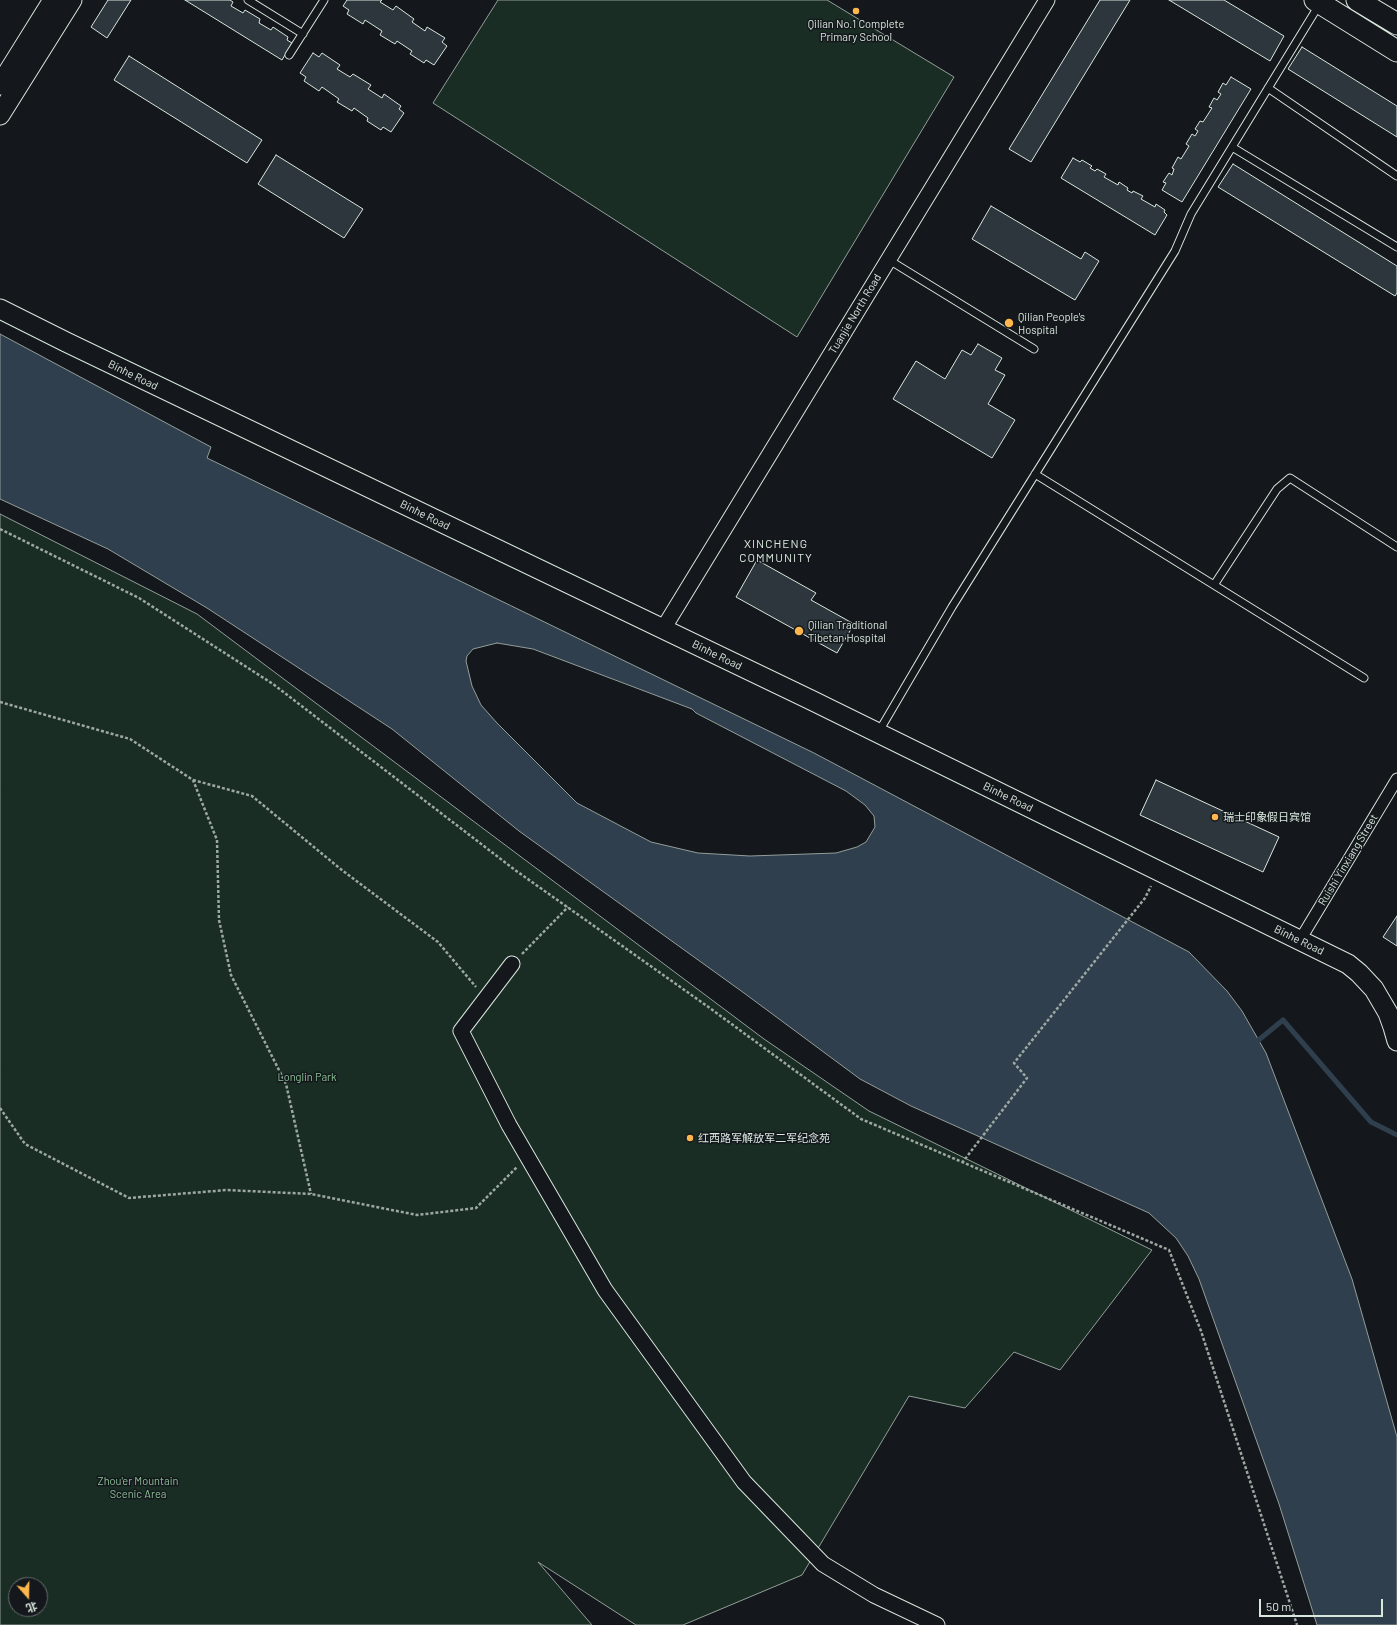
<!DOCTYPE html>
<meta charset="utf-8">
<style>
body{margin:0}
#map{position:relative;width:1397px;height:1625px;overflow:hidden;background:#14181c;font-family:Barlow,"Noto Sans SC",sans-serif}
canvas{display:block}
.north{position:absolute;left:8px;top:1577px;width:40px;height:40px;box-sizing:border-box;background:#14181c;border:1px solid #626a69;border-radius:50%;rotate:160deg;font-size:11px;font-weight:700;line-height:16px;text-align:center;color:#d8e6dc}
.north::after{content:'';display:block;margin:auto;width:14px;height:18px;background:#ffb74d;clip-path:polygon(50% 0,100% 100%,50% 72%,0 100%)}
.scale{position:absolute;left:1259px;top:1599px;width:124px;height:18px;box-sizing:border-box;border:2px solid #d8e6dc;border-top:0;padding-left:5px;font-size:12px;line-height:14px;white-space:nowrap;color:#d8e6dc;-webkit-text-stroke:3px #14181c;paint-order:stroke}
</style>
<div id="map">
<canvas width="1397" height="1625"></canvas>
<div class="north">北</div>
<div class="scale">50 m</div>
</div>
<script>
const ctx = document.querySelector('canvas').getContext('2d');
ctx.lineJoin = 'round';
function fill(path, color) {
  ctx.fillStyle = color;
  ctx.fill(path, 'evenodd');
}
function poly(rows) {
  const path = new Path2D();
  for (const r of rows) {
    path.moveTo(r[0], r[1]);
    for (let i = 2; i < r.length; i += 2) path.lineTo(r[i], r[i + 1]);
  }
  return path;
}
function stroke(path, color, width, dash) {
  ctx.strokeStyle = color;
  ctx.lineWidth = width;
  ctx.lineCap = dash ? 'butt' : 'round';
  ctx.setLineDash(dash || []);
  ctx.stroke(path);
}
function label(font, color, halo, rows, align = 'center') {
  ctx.font = font + ' Barlow,"Noto Sans SC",sans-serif';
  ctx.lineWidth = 3;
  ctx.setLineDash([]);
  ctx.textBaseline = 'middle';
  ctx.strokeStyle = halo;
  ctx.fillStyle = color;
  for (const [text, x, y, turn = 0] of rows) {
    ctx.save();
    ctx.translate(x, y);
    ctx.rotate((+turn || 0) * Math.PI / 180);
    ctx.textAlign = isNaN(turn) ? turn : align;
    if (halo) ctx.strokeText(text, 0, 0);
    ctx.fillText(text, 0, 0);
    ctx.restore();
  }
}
const green = poly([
 [498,0,827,0,954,77,797,337,433,103,498,0],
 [0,514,197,614,764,1039,869,1111,1152,1250,1060,1370,1014,1352,965,1408,909,1396,802,1575,683,1625,636,1625,538,1562,592,1625,0,1625,0,514],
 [16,1585,40,1585,40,1609,16,1609,16,1585]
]);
fill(green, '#1a2d24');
stroke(green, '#939e99', 1);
const water = poly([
 [0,334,211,447,207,458,814,753,1189,952,1227,991,1242,1011,1266,1053,1352,1279,1397,1437,1397,1625,1317,1625,1279,1504,1199,1279,1188,1256,1176,1238,1149,1213,911,1106,860,1079,744,993,519,831,392,729,207,608,108,549,0,499,0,334],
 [497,643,533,649,692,709,696,713,846,791,865,805,874,816,875,827,866,842,857,847,836,853,750,856,698,853,651,842,577,803,497,723,481,705,472,686,466,661,467,656,473,649,497,643]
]);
fill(water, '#2f3f4d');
stroke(water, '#939e99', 1);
stroke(poly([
 [1255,1043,1283,1020,1371,1122,1397,1135]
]), '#2f3f4d', 5);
const building = poly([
 [108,0,131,0,107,38,91,27,108,0],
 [185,0,230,0,233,2,231,6,243,13,245,10,260,19,259,23,271,30,273,27,288,37,287,40,292,43,282,60,185,0],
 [347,0,382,0,380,2,393,10,396,6,414,19,412,22,425,31,427,27,445,38,442,42,447,46,434,65,426,60,424,63,410,54,412,51,397,41,395,44,380,35,382,31,365,20,363,24,347,14,349,10,343,6,347,0],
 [1100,0,1130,0,1031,162,1009,149,1100,0],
 [1169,0,1224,0,1284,36,1270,61,1169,0],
 [1302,47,1397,106,1397,137,1288,69,1302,47],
 [313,53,319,57,322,53,340,65,337,69,350,77,353,74,371,85,368,89,382,98,384,94,401,106,399,109,404,113,391,132,383,127,381,130,367,121,368,118,354,108,352,111,337,102,339,99,322,87,319,91,304,81,306,77,300,73,313,53],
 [129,56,262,140,247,163,114,80,129,56],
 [1231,77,1251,89,1182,202,1162,190,1166,183,1163,182,1169,173,1172,175,1174,169,1172,168,1178,157,1181,159,1189,146,1186,144,1192,134,1195,136,1198,131,1195,129,1200,121,1203,122,1212,108,1209,107,1214,98,1217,100,1221,94,1218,92,1223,83,1226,85,1231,77],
 [276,155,363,209,344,238,258,184,276,155],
 [1073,158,1080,162,1082,160,1092,166,1090,168,1095,171,1097,169,1106,174,1104,177,1118,185,1119,182,1128,188,1127,190,1132,193,1133,191,1143,196,1141,199,1155,207,1156,204,1165,210,1164,212,1167,215,1155,235,1061,178,1073,158],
 [1233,164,1397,266,1397,293,1395,296,1218,187,1233,164],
 [991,206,1081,259,1085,252,1099,261,1075,300,972,239,991,206],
 [978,344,1002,358,995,370,1005,375,988,404,1015,420,992,458,893,399,916,361,945,379,962,350,971,355,978,344],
 [757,560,816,593,811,600,854,624,837,653,736,597,757,560],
 [1156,780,1279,837,1263,872,1140,815,1156,780],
 [1397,916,1397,946,1383,937,1397,916]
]);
fill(building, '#2c363c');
stroke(building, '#d8e6dc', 1);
const service = poly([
 [248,0,303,34],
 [289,55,324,0],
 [1268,88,1397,176],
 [1232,147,1397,247],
 [889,260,1034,349],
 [1035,474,1364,678],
 [1214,585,1277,489,1290,478,1397,547],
 [878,733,952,607,1175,251,1191,214,1319,5]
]);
const pedestrian = poly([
 [1300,940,1397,779]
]);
const minor = poly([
 [663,629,1047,0],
 [512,964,461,1031,509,1125,605,1290,744,1482,823,1564,874,1595,937,1625]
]);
const tertiary = poly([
 [0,85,53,0],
 [0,115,72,0],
 [0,309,66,342,811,700,1348,964,1359,973,1374,989,1388,1013,1393,1027,1397,1041]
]);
const secondary = poly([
 [1315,0,1397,51],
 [1357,0,1397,24]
]);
stroke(service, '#d8e6dc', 9);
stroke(pedestrian, '#d8e6dc', 13);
stroke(minor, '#d8e6dc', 17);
stroke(tertiary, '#d8e6dc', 21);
stroke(secondary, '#d8e6dc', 23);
stroke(poly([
 [0,529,139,598,273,684,515,870,707,1006,861,1119,1169,1250,1201,1331,1297,1625],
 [0,702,130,739,193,780,217,840,219,920,231,975,286,1084,311,1194],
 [193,780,252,796,343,871,438,942,476,987],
 [522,954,568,907],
 [0,1108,25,1144,129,1198,227,1190,311,1194,417,1215,476,1208,517,1167],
 [962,1163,1027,1078,1014,1063,1145,898,1151,886]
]), '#9da8a2', 2.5, [3, 2]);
stroke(service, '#14181c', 7);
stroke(pedestrian, '#14181c', 11);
stroke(minor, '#14181c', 15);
stroke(tertiary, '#14181c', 19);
stroke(secondary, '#14181c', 21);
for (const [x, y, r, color] of [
 [856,11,4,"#ffb74d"],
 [1009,323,5,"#ffb74d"],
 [799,631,5,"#ffb74d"],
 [1215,817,4,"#ffb74d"],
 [690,1138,4,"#ffb74d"]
]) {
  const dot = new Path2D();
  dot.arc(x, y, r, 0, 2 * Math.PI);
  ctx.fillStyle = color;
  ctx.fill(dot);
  stroke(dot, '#14181c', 1.5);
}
label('11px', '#d8e6dc', '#14181c', [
 ["Qilian No.1 Complete",856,24,"center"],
 ["Primary School",856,37,"center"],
 ["Qilian People's",1018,317],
 ["Hospital",1018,330],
 ["Qilian Traditional",808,625],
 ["Tibetan Hospital",808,638],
 ["瑞士印象假日宾馆",1223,817],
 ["红西路军解放军二军纪念苑",698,1138]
], 'left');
label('11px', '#d8e6dc', '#14181c', [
 ["Tuanjie North Road",855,314,-59],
 ["Binhe Road",133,375,26],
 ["Binhe Road",425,515,26],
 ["Binhe Road",717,655,26],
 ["Binhe Road",1008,797,26],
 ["Ruishi Yinxiang Street",1348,860,-59],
 ["Binhe Road",1299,940,26]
]);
label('11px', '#8ac095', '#14181c', [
 ["Longlin Park",307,1077],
 ["Zhou'er Mountain",138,1481],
 ["Scenic Area",138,1494]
]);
ctx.letterSpacing = '1px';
label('12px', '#d8e6dc', '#14181c', [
 ["XINCHENG",776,544],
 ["COMMUNITY",776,558]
]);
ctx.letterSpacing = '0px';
</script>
